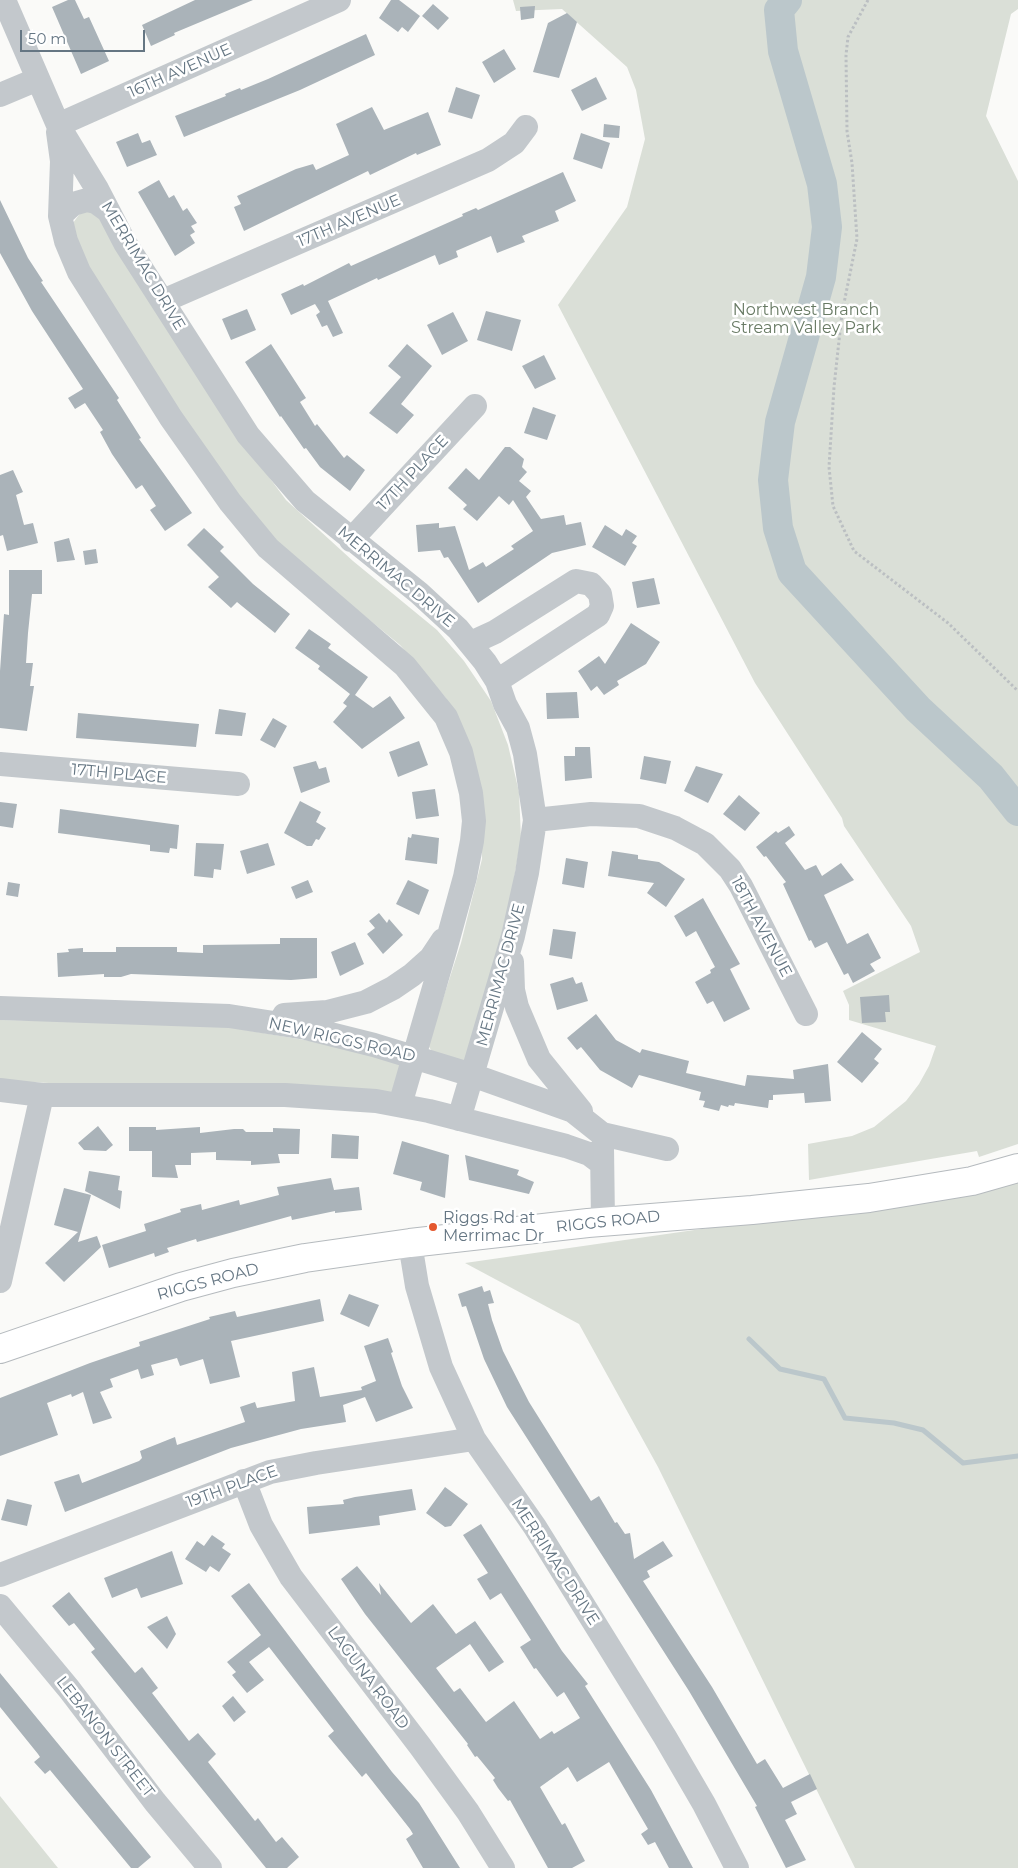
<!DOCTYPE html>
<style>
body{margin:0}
#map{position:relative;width:1018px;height:1868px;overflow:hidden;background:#fafaf8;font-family:Montserrat,sans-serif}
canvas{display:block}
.scale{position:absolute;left:20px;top:30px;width:125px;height:22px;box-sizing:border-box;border:2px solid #657683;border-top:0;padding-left:6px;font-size:15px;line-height:18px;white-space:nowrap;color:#657683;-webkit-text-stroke:4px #fff;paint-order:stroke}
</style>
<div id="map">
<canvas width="1018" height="1868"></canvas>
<div class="scale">50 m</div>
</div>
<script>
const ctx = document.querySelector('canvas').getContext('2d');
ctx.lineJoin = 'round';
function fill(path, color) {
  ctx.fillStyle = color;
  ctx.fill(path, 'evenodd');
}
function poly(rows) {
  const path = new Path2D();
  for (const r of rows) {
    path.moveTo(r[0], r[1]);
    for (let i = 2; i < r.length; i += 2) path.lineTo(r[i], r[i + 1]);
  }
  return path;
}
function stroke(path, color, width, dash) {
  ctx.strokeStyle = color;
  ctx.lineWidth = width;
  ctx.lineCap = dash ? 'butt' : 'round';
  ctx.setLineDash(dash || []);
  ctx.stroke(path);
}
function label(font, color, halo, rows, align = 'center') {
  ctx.font = font + ' Montserrat,sans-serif';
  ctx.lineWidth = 5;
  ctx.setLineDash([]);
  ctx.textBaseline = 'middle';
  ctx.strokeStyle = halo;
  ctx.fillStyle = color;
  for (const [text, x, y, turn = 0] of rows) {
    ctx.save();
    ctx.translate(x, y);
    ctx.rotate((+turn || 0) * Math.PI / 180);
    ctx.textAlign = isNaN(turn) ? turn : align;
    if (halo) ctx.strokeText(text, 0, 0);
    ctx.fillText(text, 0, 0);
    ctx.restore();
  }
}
fill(poly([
 [513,0,1018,0,1018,9,1011,14,986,116,1018,181,1018,1144,979,1157,977,1151,809,1180,808,1144,852,1136,874,1127,906,1101,919,1084,929,1066,936,1046,849,1020,849,1005,843,991,920,952,911,926,844,826,842,818,755,683,558,305,627,207,645,139,636,90,627,67,562,9,516,11],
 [89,209,99,214,266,473,286,500,353,561,437,630,464,661,491,701,508,745,519,792,521,838,508,914,464,1063,434,1055,428,1045,461,943,482,859,481,792,446,698,400,645,356,609,313,579,236,500,86,271,73,223,81,212],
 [0,1020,204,1023,340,1046,398,1061,404,1070,391,1097,0,1081],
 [1018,1175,1018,1868,855,1868,658,1467,579,1324,465,1263,875,1204],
 [0,1796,58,1868,0,1868]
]), '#dadfd7');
stroke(poly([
 [749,1339,780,1369,824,1379,845,1418,894,1423,923,1430,963,1463,1018,1456]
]), '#bbc7cb', 5);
stroke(poly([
 [787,0,779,10,783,51,822,184,827,227,821,277,780,422,773,480,778,528,792,572,918,709,991,777,1018,811]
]), '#bbc7cb', 30);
fill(poly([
 [68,0,75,0,84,19,89,17,109,61,81,74,52,7],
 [195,0,253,0,174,33,175,35,151,46,142,25],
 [391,0,399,0,420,16,408,32,402,27,398,32,379,18],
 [433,4,449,18,438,30,422,16],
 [535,6,534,18,521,20,520,7],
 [567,13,577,22,559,78,533,72,548,23],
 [366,34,375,55,300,90,184,137,175,116,226,96,225,94,240,88,241,90,268,79],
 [504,49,516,69,494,83,482,62],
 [596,77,607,99,582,111,571,90],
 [456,87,480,95,472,119,448,112],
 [372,107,384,130,428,112,441,145,417,155,416,153,370,175,368,171,244,231,234,207,241,204,237,196,296,169,313,164,316,170,349,155,336,124],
 [604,124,620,126,619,138,603,137],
 [138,133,142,143,150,140,157,155,127,167,116,142],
 [581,133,610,143,602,169,573,159],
 [563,172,576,201,555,211,559,221,522,236,525,242,497,253,491,236,456,251,458,257,439,265,435,255,378,280,377,278,328,301,343,333,333,337,327,325,322,327,316,315,320,312,315,304,291,315,281,294,303,284,304,286,349,263,351,266,463,216,462,214,476,208,478,210],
 [159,180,169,198,174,195,183,211,187,208,197,223,191,226,195,232,190,235,195,243,175,256,138,192],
 [0,200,28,258,43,281,41,282,119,398,117,400,141,438,139,439,192,513,165,531,150,510,156,506,142,485,136,489,112,454,100,432,103,430,85,403,75,409,68,398,83,389,32,311,0,253],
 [247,309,256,330,231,340,222,319],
 [486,311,521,320,512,351,477,340],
 [453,312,468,341,442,355,427,325],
 [271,344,306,398,300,402,315,426,317,424,344,458,347,455,365,470,350,491,320,467,306,448,304,449,281,416,280,417,245,362],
 [407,344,432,366,401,404,414,415,397,434,369,413,401,377,388,366],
 [544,355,556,379,535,389,522,366],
 [533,407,556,415,547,440,524,433],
 [505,447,510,447,524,459,522,467,527,472,519,481,531,491,526,497,541,519,564,515,566,525,581,522,586,545,552,553,478,603,448,557,444,558,440,550,418,552,416,525,439,523,439,528,455,526,469,570,483,562,486,567,514,549,511,546,533,531,513,500,509,505,499,496,477,521,463,509,467,505,448,488,466,468,479,480],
 [13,470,23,492,16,495,24,525,33,523,38,543,7,551,3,535,0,536,0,475],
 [605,525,622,536,626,529,637,536,632,543,637,546,625,566,592,547],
 [204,528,224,547,220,551,253,584,290,614,275,633,237,602,231,608,208,587,219,577,187,545],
 [69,538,75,560,57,562,54,542],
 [96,549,98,563,85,565,83,551],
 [9,570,42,570,42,594,32,594,28,633,26,663,33,663,30,686,34,686,27,731,0,728,0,671,4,614,9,615],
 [654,578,660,604,637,608,632,582],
 [631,623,660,642,646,664,617,681,619,685,604,695,597,686,591,691,578,671,599,656,605,664],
 [309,629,331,644,328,648,368,677,355,695,373,708,390,696,405,718,362,749,333,722,347,706,343,703,350,694,318,669,320,666,295,648],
 [577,692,579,718,547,719,546,693],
 [219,709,246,713,242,736,215,734],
 [78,713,199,724,196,747,76,738],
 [273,718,287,726,275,748,260,740],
 [419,741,428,765,398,777,389,752],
 [575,747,590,747,592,778,565,781,564,756,575,756],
 [644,756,671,761,666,784,640,779],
 [316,761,319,769,326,767,330,782,301,793,293,767],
 [696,766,723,774,708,803,684,791],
 [435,789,439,816,416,819,412,792],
 [739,795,760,813,745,831,723,814],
 [300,801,321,812,316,822,326,828,319,840,316,839,312,846,307,846,284,833],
 [0,802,17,804,13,828,0,826],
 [60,809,179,825,177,849,170,848,169,853,150,851,150,845,58,833],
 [789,826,795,835,785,843,805,870,816,865,822,876,841,863,854,880,824,895,847,944,868,933,881,958,870,964,875,971,853,983,848,973,844,975,827,942,815,948,811,940,809,941,783,884,786,882,766,856,764,857,756,847,776,831,778,833],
 [412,834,439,838,437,864,405,860,408,837,411,838],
 [196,843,224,844,221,870,214,869,213,878,194,876],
 [268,843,275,865,247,874,240,851],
 [612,851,638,855,638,859,659,862,685,879,666,907,647,893,654,883,608,876],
 [566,858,588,862,584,888,562,884],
 [308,880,313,892,296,899,291,887],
 [408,880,429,890,419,915,396,904],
 [8,882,20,884,18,897,6,895],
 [703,898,740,964,730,969,750,1009,724,1022,713,1001,707,1004,695,982,711,973,710,970,715,967,696,931,686,937,674,916],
 [379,913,387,923,389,919,403,935,383,954,367,934,375,928,369,921],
 [553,929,576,932,572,959,549,955],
 [280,938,317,938,317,978,291,980,131,974,121,977,104,977,104,974,58,977,57,953,69,952,68,949,83,948,83,952,116,952,116,947,177,947,177,952,203,953,203,945,280,944],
 [355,942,364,964,340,976,331,952],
 [573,977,576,984,582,982,588,1001,557,1010,550,984],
 [889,995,890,1012,885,1012,886,1022,862,1023,860,997],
 [596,1014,616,1040,640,1053,642,1049,689,1061,686,1073,745,1086,747,1075,794,1079,793,1070,828,1064,831,1101,805,1103,804,1093,773,1095,773,1100,769,1100,768,1108,735,1103,734,1106,729,1105,728,1107,721,1105,719,1111,703,1107,705,1101,699,1100,701,1092,639,1075,632,1088,600,1070,581,1047,577,1050,567,1038],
 [862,1032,882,1049,874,1059,879,1063,862,1083,837,1062],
 [98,1126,113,1145,106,1151,84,1150,78,1143],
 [129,1127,156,1127,156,1130,200,1127,200,1133,234,1129,243,1129,246,1132,273,1132,273,1128,300,1129,299,1154,278,1154,280,1163,251,1165,251,1161,216,1160,216,1152,191,1153,191,1165,175,1165,178,1178,152,1177,152,1151,129,1151],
 [332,1134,359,1136,358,1159,331,1158],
 [402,1141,449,1155,445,1198,420,1190,422,1182,393,1174],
 [465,1155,519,1170,517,1175,534,1182,529,1194,469,1180],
 [89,1171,120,1176,118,1190,122,1191,120,1209,85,1191],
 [331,1178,334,1190,359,1187,362,1210,335,1213,335,1211,292,1220,291,1216,197,1242,196,1239,167,1248,169,1252,155,1257,154,1253,109,1268,102,1245,146,1231,144,1224,181,1212,180,1209,201,1204,202,1210,239,1200,240,1205,279,1195,277,1187],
 [64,1188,91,1195,78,1242,97,1236,101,1247,64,1282,45,1263,78,1232,54,1225],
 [482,1286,484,1292,490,1290,494,1303,488,1304,492,1320,503,1351,529,1402,591,1501,599,1496,615,1523,617,1522,625,1534,630,1533,634,1559,663,1541,673,1556,647,1571,650,1577,643,1581,712,1687,757,1764,765,1759,783,1788,810,1774,817,1789,791,1802,797,1814,785,1820,806,1860,786,1868,755,1807,757,1806,689,1691,507,1407,484,1359,466,1306,462,1307,458,1294],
 [349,1294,379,1305,369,1327,340,1314],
 [320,1299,324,1321,231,1341,240,1377,210,1384,203,1359,180,1366,177,1358,151,1365,154,1375,141,1379,138,1369,110,1379,113,1387,100,1392,112,1418,93,1424,83,1392,72,1397,71,1394,47,1403,58,1435,0,1456,0,1398,90,1363,140,1346,139,1342,210,1319,209,1317,235,1311,237,1317],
 [388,1338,393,1352,391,1353,402,1386,413,1408,376,1422,365,1397,343,1405,346,1422,301,1429,231,1448,65,1512,54,1482,79,1474,82,1483,139,1461,142,1458,140,1451,175,1437,177,1445,245,1422,240,1407,255,1402,257,1408,295,1401,292,1372,314,1367,320,1397,362,1390,361,1387,376,1381,364,1346],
 [445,1487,468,1504,451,1526,445,1527,426,1513],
 [412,1489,416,1510,379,1516,380,1525,309,1534,307,1507,344,1504,343,1500,355,1497],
 [7,1499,32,1505,27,1526,1,1520],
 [481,1524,562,1651,588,1684,585,1686,651,1790,693,1868,669,1868,655,1842,648,1845,641,1834,648,1829,609,1762,577,1782,568,1767,540,1787,562,1825,565,1823,585,1861,572,1868,548,1868,510,1800,508,1801,498,1788,493,1780,495,1778,477,1756,475,1757,467,1745,468,1744,365,1614,341,1579,357,1566,381,1595,379,1583,411,1623,433,1604,456,1634,475,1621,504,1662,489,1672,470,1644,436,1668,454,1692,460,1688,486,1722,514,1701,540,1739,552,1731,554,1734,580,1718,564,1692,557,1697,536,1668,534,1669,520,1647,531,1640,501,1593,490,1600,477,1579,488,1573,463,1535],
 [212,1535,225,1544,222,1548,231,1554,219,1572,210,1566,206,1572,185,1559,197,1541,204,1546],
 [172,1551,183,1584,141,1598,137,1588,112,1598,104,1578],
 [249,1583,392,1772,419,1803,460,1868,423,1868,406,1839,413,1834,410,1829,366,1773,362,1777,328,1736,334,1731,269,1647,249,1662,264,1680,247,1693,232,1675,236,1672,227,1662,261,1635,231,1596],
 [69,1592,135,1673,142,1667,158,1688,152,1693,189,1741,198,1733,216,1754,208,1762,255,1821,258,1818,276,1842,282,1837,299,1857,287,1868,266,1868,91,1652,95,1649,74,1623,69,1626,52,1606],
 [167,1616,176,1634,167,1649,147,1627],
 [0,1673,151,1857,138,1868,131,1868,50,1770,45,1774,34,1762,40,1757,38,1754,0,1707],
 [233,1696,246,1712,234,1722,222,1706]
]), '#aab3b9');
const major = poly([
 [0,1349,181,1287,233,1273,305,1258,410,1243,588,1223,752,1210,869,1198,972,1181,1018,1168]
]);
stroke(major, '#b5babe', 30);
stroke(poly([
 [868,0,848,37,846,55,847,131,852,163,857,239,842,313,834,387,829,467,833,506,854,551,948,623,1018,691]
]), '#bbbfc2', 3, [2.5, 2.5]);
stroke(poly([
 [4,0,58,125,97,189,125,243,248,435,305,501,419,593,458,629,485,662,497,681,505,704,518,728,525,754,535,820,527,873,513,936,459,1119],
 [0,95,38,79],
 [58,125,339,0],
 [58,132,62,161,60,216,66,241,79,272,171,418,230,502,268,548,405,666,446,717,461,752,471,793,474,821,472,841,465,877,445,950,400,1105],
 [60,216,73,204,87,200,96,202,107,210],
 [163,301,488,160,514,143,526,127],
 [351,540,475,406],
 [471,643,495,632,576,581,591,584,600,594,602,606,598,615,497,681],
 [0,764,238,784],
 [535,820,591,814,639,816,675,828,705,844,730,869,741,886,806,1014],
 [512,962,513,990,517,1007,539,1059,581,1111],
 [0,1008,229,1016,306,1028,374,1045,472,1075,573,1111,602,1134,667,1149],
 [284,1015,327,1012,366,1002,393,988,412,975,431,958,443,940],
 [0,1090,42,1095,285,1095,376,1101,429,1111,566,1146,589,1154,601,1163],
 [602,1148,603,1221],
 [410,1243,417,1286,441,1367,474,1439,535,1527,665,1737,704,1804,737,1868],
 [0,1281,42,1095],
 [244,1481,261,1525,291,1577,420,1746,468,1812,503,1868],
 [0,1575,270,1472,316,1463,474,1439],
 [0,1606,69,1689,155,1802,210,1868]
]), '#c3c8cc', 24);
stroke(major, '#fff', 28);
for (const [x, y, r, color] of [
 [433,1227,5,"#e4572e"]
]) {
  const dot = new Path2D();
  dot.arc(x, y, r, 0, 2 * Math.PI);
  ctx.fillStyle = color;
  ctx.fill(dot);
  stroke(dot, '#fff', 2);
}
label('16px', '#657683', '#fff', [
 ["16TH AVENUE",180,71,-24],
 ["17TH AVENUE",349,221,-23],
 ["MERRIMAC DRIVE",143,266,59],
 ["17TH PLACE",413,473,-47],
 ["MERRIMAC DRIVE",396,577,40],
 ["17TH PLACE",119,774,5],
 ["18TH AVENUE",761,927,62],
 ["MERRIMAC DRIVE",501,975,-75],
 ["NEW RIGGS ROAD",342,1040,13],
 ["RIGGS ROAD",608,1222,-6],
 ["RIGGS ROAD",208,1282,-15],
 ["19TH PLACE",232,1487,-20],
 ["MERRIMAC DRIVE",555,1562,57],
 ["LAGUNA ROAD",368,1678,53],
 ["LEBANON STREET",105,1737,52]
]);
label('16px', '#687a64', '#fff', [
 ["Northwest Branch",806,310],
 ["Stream Valley Park",806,328]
]);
label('16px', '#657683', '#fff', [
 ["Riggs Rd at",443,1218],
 ["Merrimac Dr",443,1236]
], 'left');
</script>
